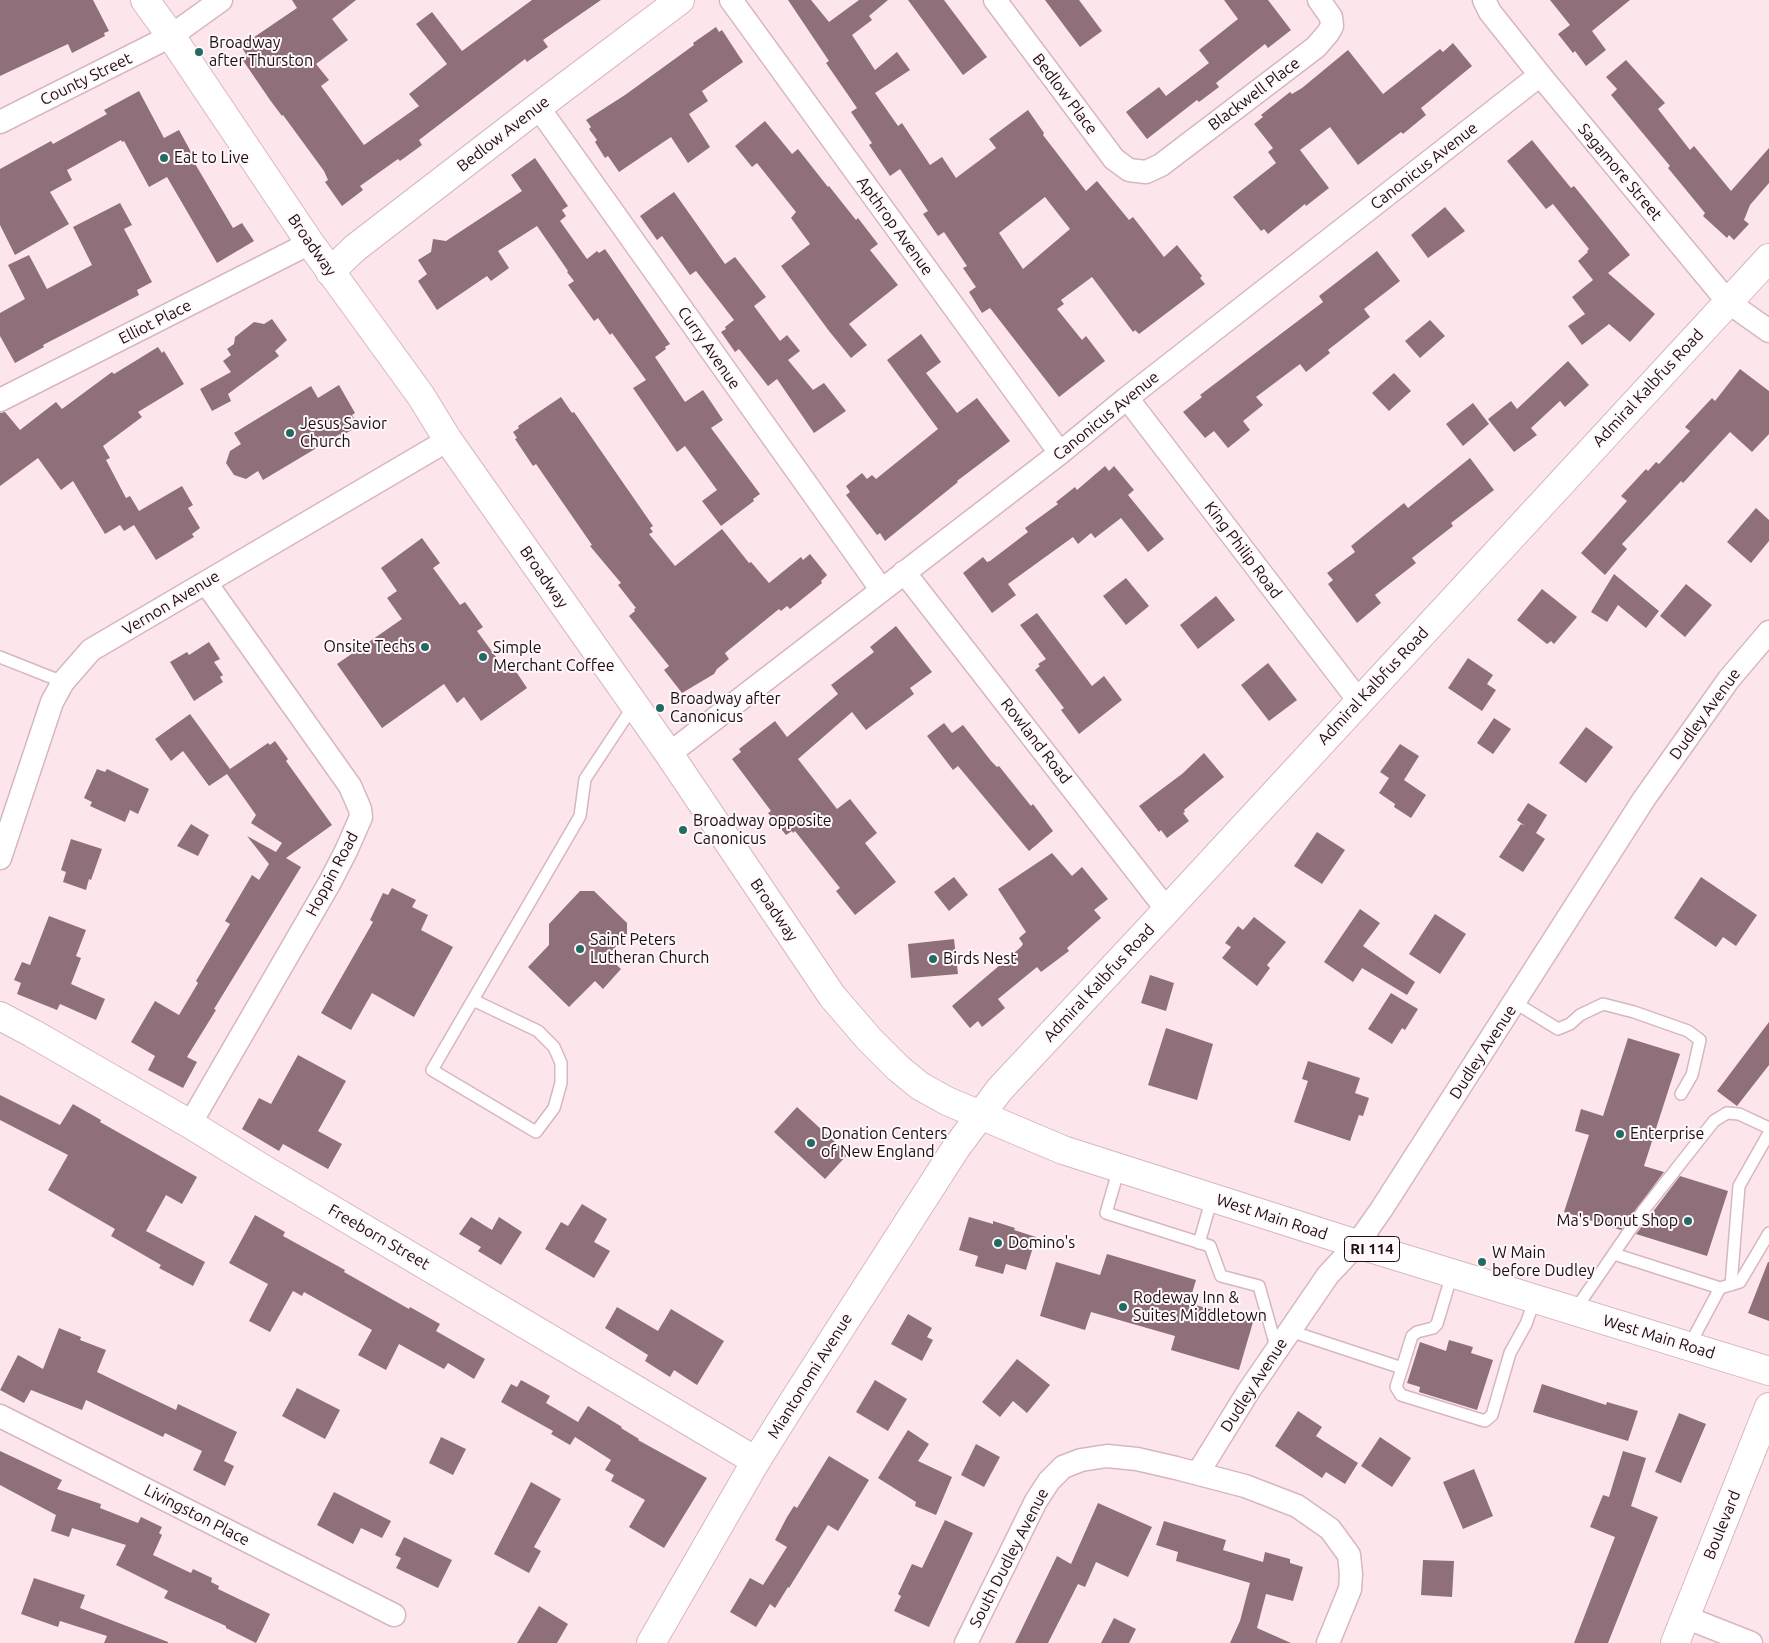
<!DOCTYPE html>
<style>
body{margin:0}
canvas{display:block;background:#fce6ec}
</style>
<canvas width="1769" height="1643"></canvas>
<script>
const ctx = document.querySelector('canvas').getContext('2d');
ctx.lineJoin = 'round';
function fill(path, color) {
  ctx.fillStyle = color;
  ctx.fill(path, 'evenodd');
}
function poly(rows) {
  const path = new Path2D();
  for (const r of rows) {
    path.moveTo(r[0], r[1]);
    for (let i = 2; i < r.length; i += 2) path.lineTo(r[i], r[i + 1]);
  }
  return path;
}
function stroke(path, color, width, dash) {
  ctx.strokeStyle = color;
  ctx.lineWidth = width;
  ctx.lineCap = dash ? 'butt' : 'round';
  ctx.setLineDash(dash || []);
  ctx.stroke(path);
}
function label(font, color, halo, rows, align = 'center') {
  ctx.font = font + ' Ubuntu,sans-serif';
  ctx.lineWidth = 4;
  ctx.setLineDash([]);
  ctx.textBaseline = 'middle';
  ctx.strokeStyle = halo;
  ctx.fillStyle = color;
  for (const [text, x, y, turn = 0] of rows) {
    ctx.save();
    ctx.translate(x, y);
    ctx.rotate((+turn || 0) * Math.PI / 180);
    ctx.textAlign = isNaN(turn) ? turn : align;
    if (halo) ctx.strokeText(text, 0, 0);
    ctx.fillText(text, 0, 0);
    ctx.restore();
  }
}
fill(poly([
 [0,0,93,0,109,31,104,33,105,36,72,53,68,44,0,76],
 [292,0,356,0,332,19,348,40,316,64,329,80,321,86,364,145,419,106,409,94,447,64,416,24,432,12,462,51,532,0,601,0,543,40,548,47,527,62,525,59,419,140,422,145,400,161,398,159,360,186,363,190,342,206,325,182,328,180,324,171,283,115,282,116,270,100,242,59,247,56,241,46,297,8],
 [788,0,811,0,829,22,859,0,888,0,869,16,872,20,852,35,875,70,897,52,910,70,875,93,898,126,902,123,930,165,942,157,956,178,996,148,989,139,1028,110,1044,133,1043,135,1086,191,1097,181,1129,220,1133,217,1164,257,1177,245,1202,276,1200,278,1205,284,1139,334,1135,330,1133,332,1092,277,1061,300,1064,304,1057,309,1082,340,1086,336,1105,361,1059,397,990,308,982,313,969,292,976,287,963,268,967,266,944,232,938,236,923,214,928,211,900,169,890,176,869,145,872,143,851,112,857,108,826,63,829,61],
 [1045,197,1070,229,1023,269,999,233],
 [908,0,944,0,987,57,963,75],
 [1045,0,1079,0,1102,31,1080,47],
 [1224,0,1268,0,1291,30,1268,48,1265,44,1216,83,1219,87,1199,102,1197,100,1147,139,1126,112,1159,87,1166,96,1209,63,1199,50,1238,19],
 [1550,0,1630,0,1592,31,1606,50,1586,66,1575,51,1573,53,1558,34,1570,25],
 [716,27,719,32,722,30,743,62,702,91,708,101,689,114,710,147,688,163,671,137,619,172,608,156,605,158,595,142,597,140,589,129,591,127,586,120,625,95,694,45,693,43],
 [1453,43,1472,66,1421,108,1426,115,1403,134,1401,132,1358,165,1330,127,1300,150,1329,188,1306,206,1305,204,1268,234,1264,229,1261,231,1233,197,1276,163,1268,152,1273,148,1254,124,1263,117,1261,115,1290,92,1292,94,1302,88,1348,50,1383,94,1440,49,1443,52],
 [1626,60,1665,103,1658,109,1690,150,1694,146,1731,191,1769,148,1769,183,1750,205,1744,220,1749,224,1734,240,1729,235,1727,238,1703,216,1705,213,1668,168,1670,166,1611,95,1617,89,1606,77],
 [139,91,164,138,179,130,196,161,194,162,233,228,242,223,254,241,217,263,167,177,149,187,124,141,122,142,121,140,67,170,72,180,50,192,69,224,15,255,0,225,0,169,51,141,53,144,107,114,104,110],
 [765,121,792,154,798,149,828,187,829,186,856,220,858,218,878,244,870,250,898,285,849,324,867,345,851,358,829,331,781,266,810,244,791,218,796,212,757,163,752,167,735,146],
 [1532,140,1571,188,1574,186,1630,255,1608,273,1655,314,1630,342,1609,324,1582,345,1568,326,1585,314,1572,297,1593,280,1578,261,1588,252,1587,251,1589,249,1553,204,1546,209,1507,161],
 [535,158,568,206,562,210,566,216,560,221,587,259,597,251,599,253,605,249,670,344,665,347,666,349,655,357,685,402,703,390,723,420,711,428,760,494,753,499,754,501,721,526,702,501,717,490,685,446,677,452,633,388,646,380,612,333,610,335,598,318,594,321,568,285,574,281,567,272,568,271,537,226,498,251,509,268,491,281,487,276,437,310,418,281,427,274,418,260,431,252,433,239,446,241,522,191,511,175],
 [674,192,725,264,735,257,766,297,754,306,780,341,787,335,800,351,788,360,813,390,824,383,846,411,814,433,777,379,768,386,739,349,735,352,721,332,726,329,725,327,734,320,696,271,690,275,662,236,657,240,640,216],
 [120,203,132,225,124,229,152,282,137,290,139,295,43,345,44,347,15,363,0,336,0,313,25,299,8,265,29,255,47,289,92,265,73,227],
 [1445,207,1465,231,1428,258,1411,235],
 [1377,251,1400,281,1364,309,1370,317,1328,350,1330,353,1306,372,1300,364,1256,397,1263,405,1243,421,1250,430,1228,448,1214,431,1205,438,1183,412,1202,397,1200,395,1323,302,1319,296],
 [272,319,287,340,275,351,279,356,228,394,231,401,212,411,200,389,231,372,223,361,231,355,227,349,234,344,235,337,254,322,264,324],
 [1430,320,1445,336,1420,358,1405,341],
 [921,334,941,362,926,373,957,413,977,398,1010,441,957,481,958,482,885,541,880,533,877,535,846,495,850,492,846,486,862,473,867,479,872,475,876,479,938,429,887,360],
 [158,347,162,353,164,351,184,384,138,412,142,417,103,446,110,458,106,460,126,498,130,496,139,511,182,486,193,505,188,508,200,528,192,534,194,537,156,560,134,525,124,531,120,525,105,534,73,481,61,490,38,458,0,486,0,413,5,412,20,430,56,402,62,409,112,372,114,374],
 [1568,361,1589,385,1565,407,1560,401,1531,428,1537,435,1514,452,1488,419,1511,401,1517,409],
 [1740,369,1769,391,1769,434,1752,452,1730,432,1683,483,1681,481,1622,544,1627,549,1605,575,1581,553,1627,501,1621,496,1646,469,1648,471,1656,462,1659,464,1690,431,1685,427,1712,398,1715,401],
 [1394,373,1411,391,1389,411,1372,393],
 [339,385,355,413,352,415,359,426,341,436,340,434,263,480,258,471,246,479,234,475,226,463,230,451,241,444,234,433,311,386,318,398],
 [561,397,572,413,574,412,653,526,650,528,653,532,649,534,675,566,722,529,749,563,751,562,769,583,801,557,803,560,810,554,827,575,821,581,822,583,790,609,787,606,781,611,779,609,725,653,729,659,717,669,714,674,682,693,664,670,669,666,629,616,635,611,634,609,636,608,618,585,621,583,590,546,592,545,536,464,533,466,515,439,517,438,513,432,519,428,518,426],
 [1473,403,1489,424,1463,446,1446,424],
 [1470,458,1494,490,1451,523,1453,526,1412,558,1416,563,1375,595,1381,603,1357,623,1328,584,1333,580,1327,573,1355,552,1351,546,1404,503,1408,508],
 [1105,466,1109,471,1114,466,1134,490,1128,495,1164,539,1148,552,1121,518,1095,538,1091,533,1078,544,1073,537,1008,584,1016,595,992,613,963,573,983,557,987,562,990,561,1028,532,1025,528,1058,504,1056,502,1075,487,1077,490],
 [1756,508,1769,520,1769,541,1751,563,1727,542],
 [422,538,440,563,433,568,460,605,465,602,483,627,477,631,504,668,511,664,527,688,481,721,464,697,457,703,444,684,382,728,337,664,402,619,387,598,397,591,381,568],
 [1614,574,1659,611,1646,628,1618,605,1607,622,1591,612],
 [1126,578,1149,606,1126,625,1103,596],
 [1686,584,1712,605,1685,637,1660,616],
 [1542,589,1577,617,1554,644,1551,641,1547,644,1517,620],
 [1216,596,1235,620,1198,649,1180,625],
 [1037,613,1092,686,1104,676,1122,700,1079,734,1061,710,1064,708,1035,670,1040,666,1038,664,1046,659,1020,625],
 [896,626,932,672,910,688,914,694,866,730,852,712,798,759,837,809,850,799,877,833,865,843,896,882,855,915,836,891,840,888,795,831,793,833,792,831,786,835,768,813,771,811,732,759,741,752,739,749,775,721,787,737,838,694,831,685,874,652,870,647],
 [209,642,220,659,214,662,223,675,220,677,223,682,194,701,170,662,187,652,189,655],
 [1468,658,1493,675,1487,684,1496,690,1482,711,1448,688],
 [1268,663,1297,700,1269,721,1241,685],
 [190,714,230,769,268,743,270,745,275,741,288,759,286,761,332,825,286,858,301,867,214,1009,216,1010,187,1057,197,1062,183,1088,148,1070,155,1056,131,1042,155,1001,179,1015,198,983,196,981,230,924,225,921,252,875,259,880,269,864,247,836,276,852,282,843,251,823,256,815,227,774,209,786,183,751,171,761,155,739],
 [1494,718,1511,729,1493,754,1477,743],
 [944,723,952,733,963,725,991,761,997,767,999,766,1031,806,1033,804,1053,831,1029,851,958,766,953,770,927,736],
 [1586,727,1613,747,1586,783,1559,763],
 [1400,744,1419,756,1404,780,1426,795,1411,818,1394,807,1395,804,1379,793,1389,778,1380,772],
 [1204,753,1224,777,1184,810,1185,812,1183,813,1189,821,1167,838,1161,830,1159,832,1139,806,1182,774],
 [97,769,105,772,107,769,149,789,138,814,130,810,125,822,90,806,92,802,84,798],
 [1528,803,1547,815,1536,833,1545,839,1523,872,1499,857,1521,824,1525,826,1517,820],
 [191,824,209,835,198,856,177,846],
 [1317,832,1345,850,1322,884,1294,866],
 [71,839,102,849,91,880,89,879,86,890,63,882,66,872,61,870],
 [1052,853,1072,876,1082,867,1108,899,1094,910,1101,918,1067,948,1069,951,1041,972,1037,967,998,999,1005,1008,982,1027,978,1021,970,1028,952,1006,1021,947,1023,944,1019,938,1026,932,998,889],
 [954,877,968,895,949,911,934,892],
 [1701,877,1757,915,1736,946,1723,937,1716,947,1674,918],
 [392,888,416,900,412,907,428,915,421,930,453,947,414,1017,372,993,351,1030,321,1013,373,922,370,920,383,893,388,895],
 [580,891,594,891,627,923,627,935,607,956,621,969,603,989,595,981,569,1007,528,967,549,945,549,924],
 [1360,909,1380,923,1363,946,1415,982,1407,995,1362,968,1353,982,1324,962],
 [1435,914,1466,934,1440,974,1409,954],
 [49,916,86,930,76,956,81,958,71,984,105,999,96,1020,60,1004,57,1010,17,994,21,983,14,980,22,962,30,965],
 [1254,917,1286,942,1267,965,1270,968,1257,986,1222,958,1231,947,1225,943,1238,926,1243,930],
 [954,939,958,974,911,978,908,944],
 [1150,975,1174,983,1166,1011,1141,1003],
 [1391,993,1418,1009,1405,1030,1402,1028,1392,1044,1368,1029],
 [1769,1022,1769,1065,1737,1106,1717,1091],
 [1166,1028,1213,1044,1197,1100,1148,1085],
 [1628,1038,1680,1054,1644,1166,1664,1172,1621,1230,1618,1229,1564,1212,1589,1135,1575,1131,1581,1109,1603,1116],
 [298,1055,346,1081,318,1131,342,1144,328,1169,283,1144,279,1151,242,1129,259,1098,271,1104],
 [1308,1061,1360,1078,1355,1093,1369,1098,1363,1116,1359,1115,1350,1141,1294,1122,1308,1081,1302,1079],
 [0,1095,60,1125,73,1104,101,1120,100,1122,197,1177,182,1204,166,1195,146,1231,205,1262,193,1286,159,1268,161,1265,111,1236,115,1229,48,1190,68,1155,0,1120],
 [797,1107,848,1154,825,1179,774,1132],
 [1680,1176,1728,1191,1707,1256,1636,1234],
 [582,1204,607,1219,594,1242,610,1251,594,1278,545,1249,561,1222,568,1226],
 [255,1215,285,1232,283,1236,345,1270,344,1272,409,1309,410,1307,440,1324,436,1331,485,1359,474,1379,448,1363,444,1369,399,1344,386,1370,358,1355,372,1330,304,1292,302,1296,293,1291,270,1332,249,1321,268,1284,229,1263],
 [471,1217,492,1230,499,1217,522,1232,501,1265,478,1251,481,1247,459,1234],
 [969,1217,993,1224,993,1221,1015,1228,1014,1230,1036,1237,1026,1270,1006,1264,1003,1274,975,1266,978,1256,959,1250],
 [1107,1254,1196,1280,1189,1303,1253,1322,1239,1370,1171,1350,1175,1336,1091,1312,1085,1330,1040,1316,1056,1262,1100,1275],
 [1768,1262,1769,1262,1769,1321,1748,1313],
 [617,1307,658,1331,671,1309,724,1341,697,1385,674,1370,670,1377,645,1361,648,1355,605,1328],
 [908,1314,932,1328,927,1337,933,1340,922,1361,891,1344],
 [59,1328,81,1337,80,1340,106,1350,97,1372,176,1410,178,1404,237,1432,224,1461,234,1466,225,1486,193,1470,202,1451,165,1433,163,1437,86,1400,82,1410,31,1390,24,1403,0,1390,18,1355,43,1369],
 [1449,1340,1473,1347,1471,1353,1493,1360,1477,1410,1419,1392,1420,1387,1407,1383,1420,1342,1446,1351],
 [1017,1359,1050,1385,1027,1413,1013,1401,1000,1417,982,1402],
 [521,1380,550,1396,546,1403,578,1422,588,1406,622,1427,621,1428,639,1439,638,1440,707,1478,664,1548,629,1527,645,1500,611,1481,614,1475,605,1470,611,1460,575,1437,570,1445,551,1434,553,1431,501,1402,511,1384,517,1387],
 [875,1380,907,1399,888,1431,856,1412],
 [1542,1384,1606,1405,1607,1402,1638,1411,1628,1441,1533,1412],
 [297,1388,340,1410,325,1439,282,1416],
 [1298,1411,1322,1427,1316,1436,1358,1463,1345,1484,1326,1472,1322,1478,1275,1446],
 [1679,1413,1706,1424,1681,1483,1655,1472],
 [908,1430,929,1444,918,1461,952,1477,936,1515,915,1506,916,1502,878,1478],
 [441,1437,466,1449,453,1475,429,1463],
 [1380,1437,1411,1458,1392,1487,1361,1466],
 [976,1444,1000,1457,984,1487,961,1475],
 [0,1451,62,1480,57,1489,101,1504,100,1508,138,1523,141,1517,162,1527,159,1533,162,1535,153,1555,191,1573,193,1569,212,1578,211,1582,219,1586,218,1589,270,1614,256,1643,226,1628,226,1626,164,1598,168,1591,116,1565,126,1545,72,1528,69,1537,51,1531,56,1515,0,1485],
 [1623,1451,1646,1458,1631,1506,1658,1517,1608,1643,1574,1643,1615,1537,1590,1527,1603,1495,1609,1497],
 [829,1456,869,1480,838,1531,828,1525,789,1588,788,1587,775,1608,770,1604,756,1627,730,1612,750,1578,763,1585,787,1547,775,1540,787,1517,794,1506,797,1508],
 [1474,1469,1493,1516,1463,1529,1443,1482],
 [531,1482,561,1499,534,1547,541,1551,529,1573,494,1554],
 [334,1492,391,1521,382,1538,361,1528,353,1544,317,1525],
 [1098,1503,1152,1527,1128,1577,1096,1562,1085,1587,1078,1584,1048,1643,1015,1643,1057,1556,1071,1564],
 [945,1520,973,1533,929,1627,894,1611,901,1596,898,1594,912,1564,922,1568],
 [1164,1521,1226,1540,1223,1550,1263,1562,1265,1552,1290,1559,1290,1563,1303,1567,1293,1601,1266,1594,1257,1628,1291,1643,1230,1643,1240,1621,1250,1583,1176,1561,1178,1552,1156,1545],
 [404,1537,452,1560,438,1588,396,1568,401,1558,395,1555],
 [1423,1560,1454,1561,1452,1597,1421,1595],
 [34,1578,85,1595,80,1608,168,1642,168,1643,104,1643,107,1636,60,1621,58,1627,21,1614],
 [539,1606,568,1624,557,1643,517,1643],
 [1114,1618,1136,1629,1129,1643,1101,1643]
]), '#8f6f79');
const service = poly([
 [0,657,63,682],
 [473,1000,538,1031,554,1047,561,1063,561,1083,554,1108,536,1132,432,1070,580,816,585,779,634,705],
 [1514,1002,1558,1029,1570,1024,1580,1015,1603,1004,1634,1012,1688,1031,1700,1040,1692,1075,1681,1094],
 [1119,1168,1106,1213,1210,1246,1221,1276,1259,1286,1277,1350],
 [1199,1243,1212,1198],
 [1614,1254,1720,1288],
 [1452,1274,1437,1324,1433,1328,1417,1332,1412,1336,1396,1387,1401,1395,1485,1421,1492,1415,1510,1353,1526,1324,1535,1299],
 [1731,1285,1739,1186,1769,1133],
 [1575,1310,1643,1211,1714,1121,1727,1113,1739,1114,1769,1128],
 [1290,1331,1402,1368],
 [1689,1346,1720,1288,1740,1282,1769,1233]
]);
const minor = poly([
 [731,0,1060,453],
 [995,0,1114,159,1129,170,1146,172,1161,165,1316,47,1328,33,1332,26,1331,17,1319,0],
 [1484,0,1490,12,1540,75,1728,302,1769,331],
 [538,107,881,589],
 [0,122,171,36,221,0],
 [1127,398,1359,701],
 [0,400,310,243],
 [904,572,1167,910],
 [669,754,1060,453,1127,398,1540,75],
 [0,858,52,702,63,682,91,650,448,440],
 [190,1124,329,884,346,851,361,817,360,809,350,786,206,583],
 [0,1416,394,1615],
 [1198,1473,1248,1392,1328,1275,1357,1244,1381,1210,1644,799,1729,679,1769,632],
 [1685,1617,1751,1643],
 [966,1643,1036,1501,1049,1481,1063,1467,1081,1460,1107,1456,1137,1459,1176,1468,1245,1486,1297,1506,1330,1529,1349,1555,1351,1574,1350,1589,1328,1643]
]);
const tertiary = poly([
 [330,272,355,248,538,107,680,0],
 [0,1016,32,1033,190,1124,260,1167,756,1461],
 [1675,1643,1769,1407]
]);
const secondary = poly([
 [651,1643,756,1461,793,1402,956,1148,1000,1089,1167,910,1769,258]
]);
const primary = poly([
 [145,0,171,36,310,243,421,396,448,440,669,754,832,996,869,1039,898,1068,920,1086,947,1101,1063,1150,1357,1244,1769,1371]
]);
stroke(service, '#d8b6c0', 14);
stroke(minor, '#d8b6c0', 25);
stroke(tertiary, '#d8b6c0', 30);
stroke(secondary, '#d8b6c0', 30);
stroke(primary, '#d8b6c0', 30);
stroke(service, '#fff', 11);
stroke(minor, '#fff', 22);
stroke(tertiary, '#fff', 28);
stroke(secondary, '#fff', 28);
stroke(primary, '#fff', 28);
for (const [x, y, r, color] of [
 [199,52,5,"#216b63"],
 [164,158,5,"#216b63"],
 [290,433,5,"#216b63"],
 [425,647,5,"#216b63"],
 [483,657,5,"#216b63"],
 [660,708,5,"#216b63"],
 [683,830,5,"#216b63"],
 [580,949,5,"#216b63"],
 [933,959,5,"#216b63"],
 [1620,1134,5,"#216b63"],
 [811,1143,5,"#216b63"],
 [1688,1221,5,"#216b63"],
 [998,1243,5,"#216b63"],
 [1482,1262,5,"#216b63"],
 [1123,1307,5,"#216b63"]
]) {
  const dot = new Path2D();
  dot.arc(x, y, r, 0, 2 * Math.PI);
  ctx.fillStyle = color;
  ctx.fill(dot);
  stroke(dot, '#fff7f9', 2);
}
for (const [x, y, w] of [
 [1372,1249,55]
]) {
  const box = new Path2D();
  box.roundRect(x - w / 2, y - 12.5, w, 25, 4);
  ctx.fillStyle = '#fff7f9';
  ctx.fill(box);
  stroke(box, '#1a0f12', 1);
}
label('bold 15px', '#1a0f12', null, [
 ["RI 114",1372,1249]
]);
label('16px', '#1a0f12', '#fff7f9', [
 ["Broadway",209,43],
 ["after Thurston",209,61],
 ["Eat to Live",174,158],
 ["Jesus Savior",300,424],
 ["Church",300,442],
 ["Onsite Techs",415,647,"right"],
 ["Simple",493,648],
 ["Merchant Coffee",493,666],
 ["Broadway after",670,699],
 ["Canonicus",670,717],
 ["Broadway opposite",693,821],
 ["Canonicus",693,839],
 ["Saint Peters",590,940],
 ["Lutheran Church",590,958],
 ["Birds Nest",943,959],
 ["Donation Centers",821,1134],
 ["of New England",821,1152],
 ["Enterprise",1630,1134],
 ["Ma's Donut Shop",1678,1221,"right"],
 ["Domino's",1008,1243],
 ["W Main",1492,1253],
 ["before Dudley",1492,1271],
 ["Rodeway Inn &",1133,1298],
 ["Suites Middletown",1133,1316]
], 'left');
label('16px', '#1a0f12', '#fff7f9', [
 ["County Street",86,79,-26],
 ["Bedlow Place",1065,94,53],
 ["Blackwell Place",1254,94,-37],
 ["Bedlow Avenue",503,134,-38],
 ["Canonicus Avenue",1424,166,-38],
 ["Sagamore Street",1620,172,50],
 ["Apthrop Avenue",895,226,54],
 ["Broadway",312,245,55],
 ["Elliot Place",155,322,-27],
 ["Curry Avenue",709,348,55],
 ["Admiral Kalbfus Road",1648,388,-47],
 ["Canonicus Avenue",1106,416,-39],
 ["King Philip Road",1243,550,53],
 ["Broadway",544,577,55],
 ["Vernon Avenue",171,603,-31],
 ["Admiral Kalbfus Road",1373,686,-47],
 ["Dudley Avenue",1705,714,-54],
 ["Rowland Road",1036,741,52],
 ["Hoppin Road",332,874,-62],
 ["Broadway",774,910,56],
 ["Admiral Kalbfus Road",1099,983,-47],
 ["Dudley Avenue",1483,1052,-57],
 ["West Main Road",1272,1217,18],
 ["Freeborn Street",379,1237,30],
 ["West Main Road",1659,1337,17],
 ["Miantonomi Avenue",810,1376,-58],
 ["Dudley Avenue",1254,1385,-57],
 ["Livingston Place",197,1515,27],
 ["Boulevard",1722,1525,-68],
 ["South Dudley Avenue",1009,1558,-63]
]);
</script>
